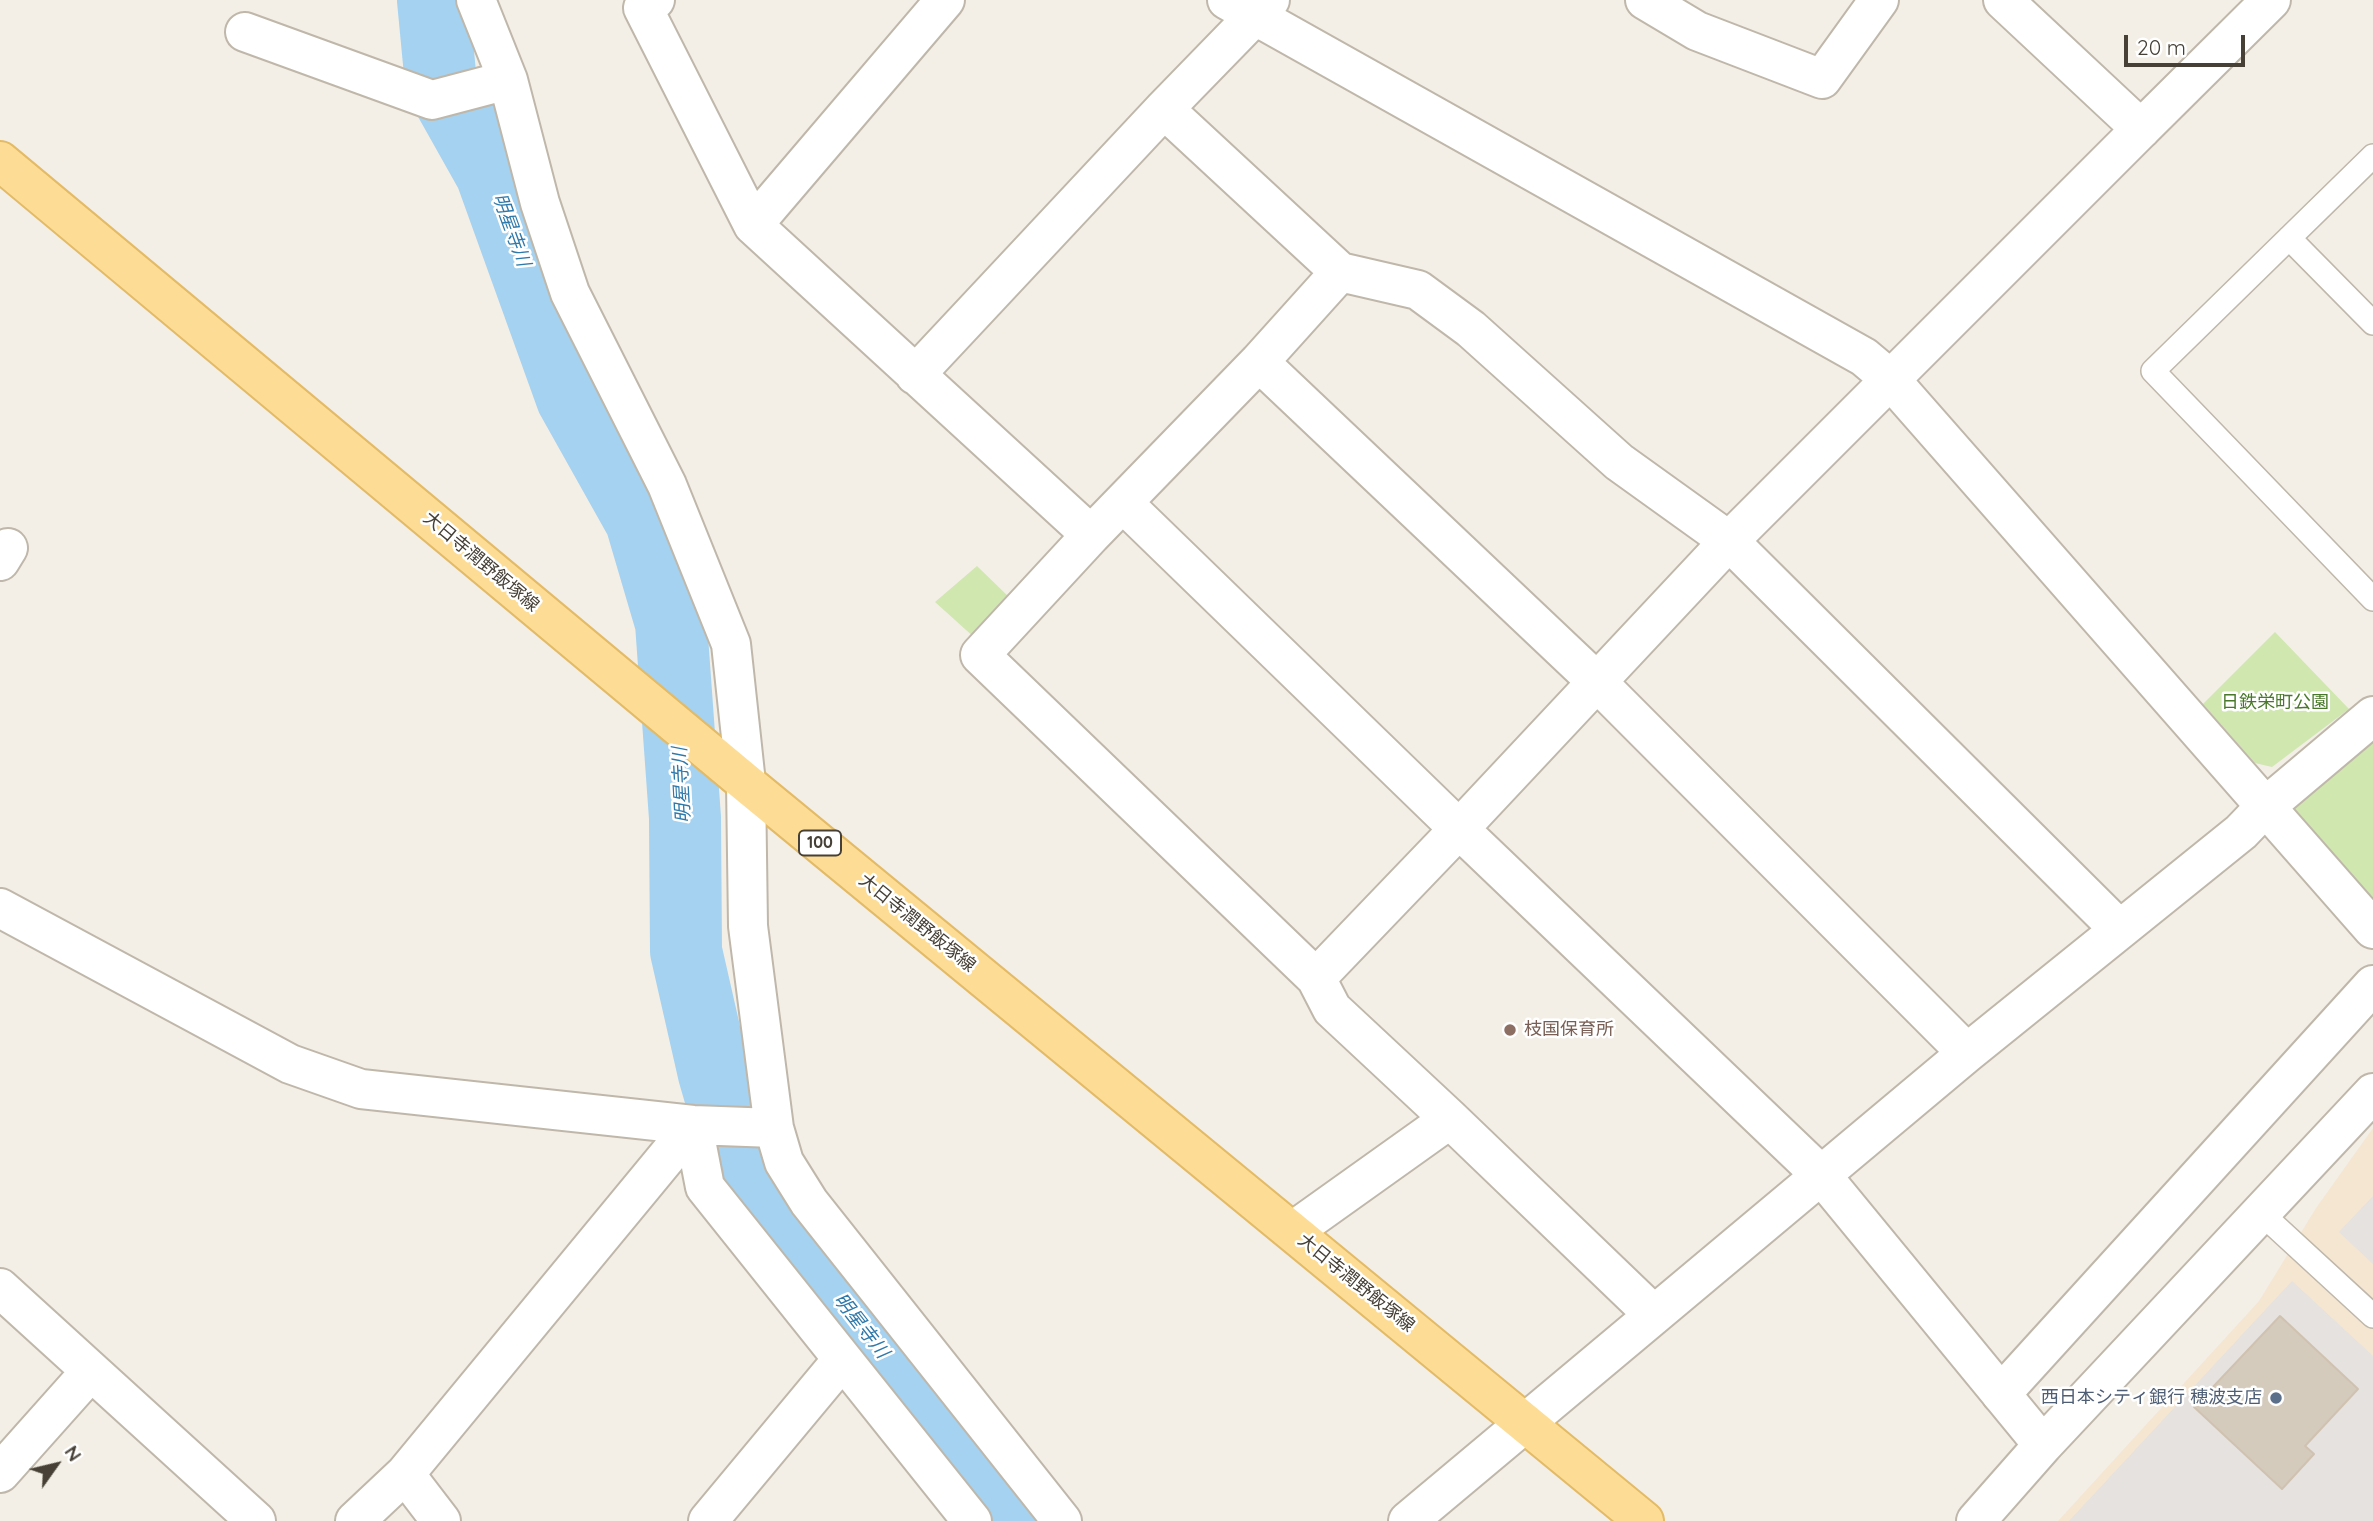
<!DOCTYPE html>
<meta charset="utf-8">
<style>
body{margin:0}
#map{position:relative;width:2373px;height:1521px;overflow:hidden;background:#f3efe7;font-family:Quicksand,sans-serif}
canvas{display:block}
.north{position:absolute;left:21px;top:1430px;width:70px;height:70px;-webkit-text-stroke:5px #fff;paint-order:stroke;rotate:56deg;font-size:19px;font-weight:700;line-height:28px;text-align:center;color:#464036}
.north::after{content:'';display:block;margin:auto;width:24px;height:32px;background:#464036;clip-path:polygon(50% 0,100% 100%,50% 72%,0 100%)}
.scale{position:absolute;left:2124px;top:35px;width:121px;height:32px;box-sizing:border-box;border:4px solid #464036;border-top:0;padding-left:9px;font-size:21px;line-height:24px;white-space:nowrap;color:#464036;-webkit-text-stroke:5px #fff;paint-order:stroke}
</style>
<div id="map">
<canvas width="2373" height="1521"></canvas>
<div class="north">N</div>
<div class="scale">20 m</div>
</div>
<script>
const ctx = document.querySelector('canvas').getContext('2d');
ctx.lineJoin = 'round';
function fill(path, color) {
  ctx.fillStyle = color;
  ctx.fill(path, 'evenodd');
}
function poly(rows) {
  const path = new Path2D();
  for (const r of rows) {
    path.moveTo(r[0], r[1]);
    for (let i = 2; i < r.length; i += 2) path.lineTo(r[i], r[i + 1]);
  }
  return path;
}
function stroke(path, color, width, dash) {
  ctx.strokeStyle = color;
  ctx.lineWidth = width;
  ctx.lineCap = dash ? 'butt' : 'round';
  ctx.setLineDash(dash || []);
  ctx.stroke(path);
}
function label(font, color, halo, rows, align = 'center') {
  ctx.font = font + ' Quicksand,"Noto Sans JP",sans-serif';
  ctx.lineWidth = 5;
  ctx.setLineDash([]);
  ctx.textBaseline = 'middle';
  ctx.strokeStyle = halo;
  ctx.fillStyle = color;
  for (const [text, x, y, turn = 0] of rows) {
    ctx.save();
    ctx.translate(x, y);
    ctx.rotate((+turn || 0) * Math.PI / 180);
    ctx.textAlign = isNaN(turn) ? turn : align;
    if (halo) ctx.strokeText(text, 0, 0);
    ctx.fillText(text, 0, 0);
    ctx.restore();
  }
}
fill(poly([
 [2373,1128,2373,1521,2058,1521,2259,1301,2316,1208]
]), '#f5e6d2');
fill(poly([
 [977,566,1011,599,976,639,935,602],
 [2275,632,2349,709,2272,767,2255,763,2203,704],
 [2373,731,2373,913,2288,817,2292,798]
]), '#d0e7b0');
fill(poly([
 [2373,1196,2373,1264,2339,1232],
 [2292,1281,2373,1356,2373,1521,2069,1521]
]), '#e5e2df');
stroke(poly([
 [433,0,441,84,491,173,572,398,641,521,671,623,685,818,686,951,714,1074,735,1146,752,1185,910,1393,1013,1521]
]), '#a4d2f0', 72);
const building = poly([
 [2280,1316,2358,1389,2305,1446,2314,1454,2282,1489,2194,1407,2280,1316]
]);
fill(building, '#d5cbbd');
stroke(building, '#d0c2b0', 2);
const service = poly([
 [2373,156,2153,371,2373,599],
 [2289,238,2373,323],
 [2261,1213,2373,1316]
]);
const minor = poly([
 [476,0,508,80,540,203,570,293,667,485,731,644,746,783,748,926,774,1128,784,1162,809,1202,1062,1521],
 [655,0,643,8,753,225],
 [945,0,753,225,1091,535],
 [1227,0,1864,357,1889,378,2373,929],
 [1645,0,1697,31,1822,79,1879,0],
 [245,32,432,100,508,80],
 [1164,109,1340,272,1418,290,1471,329,1619,462,1729,541,2119,929],
 [2141,129,2271,0],
 [1340,272,1259,362,1091,535,980,655,1316,978,1332,1009,1450,1119,1654,1315],
 [1259,362,1596,681,1967,1053],
 [915,375,1164,109,1270,0],
 [1123,503,1459,829,1316,978],
 [0,561,8,548],
 [0,908,290,1064,361,1089,693,1125,774,1128],
 [693,1125,705,1187,972,1521],
 [1293,1231,1450,1119],
 [0,1288,256,1521],
 [2001,1394,2373,985],
 [0,1473,91,1371],
 [405,1474,441,1521],
 [355,1521,405,1474,693,1125],
 [708,1521,842,1360],
 [1408,1521,1967,1053,2241,832,2265,807,2373,716]
]);
const tertiary = poly([
 [2003,0,2141,129,1729,541,1459,829,1822,1176,2043,1445],
 [1976,1521,2043,1445,2373,1093]
]);
const primary = poly([
 [0,161,746,783,1644,1521]
]);
stroke(service, '#bfb7aa', 26);
stroke(minor, '#bfb7aa', 42);
stroke(tertiary, '#bfb7aa', 42);
stroke(primary, '#e3ba66', 42);
stroke(service, '#fff', 23);
stroke(minor, '#fff', 38);
stroke(tertiary, '#fff', 38);
stroke(primary, '#fddd96', 38);
for (const [x, y, r, color] of [
 [1510,1030,7,"#8d6e63"],
 [2276,1398,7,"#5c6f8a"]
]) {
  const dot = new Path2D();
  dot.arc(x, y, r, 0, 2 * Math.PI);
  ctx.fillStyle = color;
  ctx.fill(dot);
  stroke(dot, '#fff', 2.5);
}
for (const [x, y, w] of [
 [820,843,42]
]) {
  const box = new Path2D();
  box.roundRect(x - w / 2, y - 12.5, w, 25, 5);
  ctx.fillStyle = '#fff';
  ctx.fill(box);
  stroke(box, '#464036', 2);
}
label('bold 16px', '#464036', null, [
 ["100",820,843]
]);
label('18px', '#464036', '#fff', [
 ["大日寺潤野飯塚線",481,562,40],
 ["大日寺潤野飯塚線",917,923,39],
 ["大日寺潤野飯塚線",1356,1283,39]
]);
label('18px', '#49782a', '#fff', [
 ["日鉄栄町公園",2275,703]
]);
label('18px', '#785e54', '#fff', [
 ["枝国保育所",1524,1030]
], 'left');
label('18px', '#4e5e75', '#fff', [
 ["西日本シティ銀行 穂波支店",2262,1398]
], 'right');
label('italic 19px', '#2e79aa', '#fff', [
 ["明星寺川",511,230,70],
 ["明星寺川",682,785,-93],
 ["明星寺川",861,1326,52]
]);
</script>
